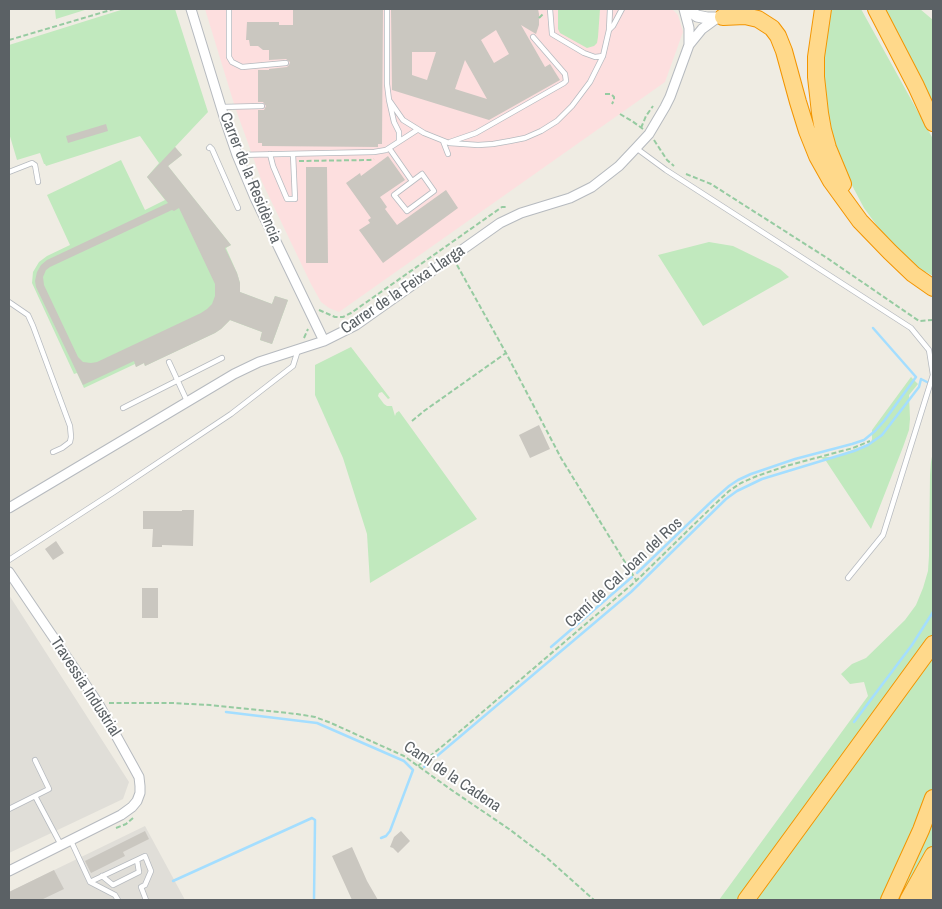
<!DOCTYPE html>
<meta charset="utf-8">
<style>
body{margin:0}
#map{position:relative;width:942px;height:909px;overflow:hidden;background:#efece3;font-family:"Archivo Narrow",sans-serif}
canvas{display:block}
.frame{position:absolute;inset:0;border:10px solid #5b6165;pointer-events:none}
</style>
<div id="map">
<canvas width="942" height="909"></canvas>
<div class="frame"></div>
</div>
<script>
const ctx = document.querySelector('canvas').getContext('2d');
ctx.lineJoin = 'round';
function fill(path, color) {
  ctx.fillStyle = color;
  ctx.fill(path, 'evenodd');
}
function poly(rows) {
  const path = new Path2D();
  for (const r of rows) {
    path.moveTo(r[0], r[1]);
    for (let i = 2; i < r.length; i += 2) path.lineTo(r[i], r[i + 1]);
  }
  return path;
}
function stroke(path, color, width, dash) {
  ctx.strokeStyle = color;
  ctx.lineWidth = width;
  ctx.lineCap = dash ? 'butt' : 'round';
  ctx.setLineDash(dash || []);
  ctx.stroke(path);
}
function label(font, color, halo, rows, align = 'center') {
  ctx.font = font + ' "Archivo Narrow",sans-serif';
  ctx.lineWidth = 4;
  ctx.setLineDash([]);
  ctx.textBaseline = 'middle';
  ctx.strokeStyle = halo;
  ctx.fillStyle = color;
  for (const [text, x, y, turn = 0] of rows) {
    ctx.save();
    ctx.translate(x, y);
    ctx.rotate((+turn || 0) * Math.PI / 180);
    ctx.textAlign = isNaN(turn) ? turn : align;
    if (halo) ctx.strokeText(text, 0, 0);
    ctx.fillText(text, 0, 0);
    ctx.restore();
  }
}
fill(poly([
 [9,595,129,782,123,799,9,853],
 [145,826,185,900,9,900,9,892]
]), '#e0ded8');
fill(poly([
 [205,9,672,9,678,15,683,32,665,82,339,312,329,308,321,302,311,284,262,182,235,107]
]), '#fddfdf');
fill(poly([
 [62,9,88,9,56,19,55,10],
 [124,9,175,9,208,112,175,147,182,155,168,166,231,245,226,248,237,273,240,283,240,292,272,304,275,296,288,300,272,344,260,340,262,332,230,320,221,329,215,333,145,366,144,363,136,367,135,364,84,388,77,373,74,374,32,283,33,272,39,262,47,256,70,245,47,195,121,160,145,210,165,200,147,177,159,163,140,136,46,166,45,164,44,164,40,153,17,160,9,133,9,45],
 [558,9,600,9,598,37,597,43,594,46,587,48,560,33,558,29],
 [829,9,861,9,933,139,933,276,926,272,924,273,920,271,886,238,864,208,845,172,833,139,824,93,823,45],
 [882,9,920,9,933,20,933,110],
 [709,242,733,246,780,269,789,277,703,326,658,255],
 [351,347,390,398,388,399,382,392,379,393,378,396,384,404,387,406,392,406,395,416,396,413,399,411,477,519,370,583,367,534,343,458,315,395,315,365],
 [911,377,918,384,909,395,910,419,909,430,903,447,871,529,826,461,820,457,834,457,868,444,871,442,872,439,872,430],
 [933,451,933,900,719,900,868,696,864,682,850,684,841,674,852,664,866,658,905,620,916,605,923,588,928,571,929,556,930,475,931,462]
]), '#c1e9be');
stroke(poly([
 [873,328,916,377],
 [921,379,933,385],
 [637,573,712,501,729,486,738,480,751,474,795,459,852,444,864,440,875,431,884,421,916,377],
 [551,647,632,577],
 [226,712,317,723,404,761,413,770,390,831,386,836,381,838],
 [854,722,912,645,933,612],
 [424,767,631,592,726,499,737,491,762,479,854,451,868,445,882,435,892,422,919,387,921,379],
 [173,881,312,818,315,820,315,822,314,900]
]), '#a4deff', 2.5);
fill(poly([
 [293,9,383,9,382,144,378,144,378,147,262,146,262,143,258,143,258,110,264,110,266,106,263,102,258,102,258,70,269,70,269,69,287,67,289,65,290,62,286,59,269,60,269,50,263,50,258,46,250,46,249,40,246,40,247,22,279,22,279,25,293,25],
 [391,9,538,9,539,14,539,25,536,34,521,25,545,67,550,64,560,80,489,120,392,90],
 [496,30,509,54,494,63,481,40],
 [412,52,436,52,427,80,412,75],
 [465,60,487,99,455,89],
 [106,124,108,131,68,143,66,136],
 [175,147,182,155,168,166,231,245,225,248,237,273,240,283,240,292,272,304,275,296,288,300,272,344,260,340,262,332,230,320,221,329,215,333,145,366,144,363,136,367,134,361,83,385,36,287,35,281,37,272,41,265,47,260,168,203,147,177],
 [179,208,215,284,215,296,212,304,207,309,201,313,97,362,91,363,83,362,78,357,44,285,43,277,46,270,50,267,172,210,174,211],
 [388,156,405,180,380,197,387,207,385,209,397,225,446,190,458,208,383,263,359,230,370,223,368,220,371,218,346,183,360,173,361,176],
 [306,167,327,167,328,263,306,263],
 [539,425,550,449,530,458,519,435],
 [182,510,194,510,193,546,162,545,162,547,152,547,153,529,143,529,143,511,182,511],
 [56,541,64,553,53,560,45,549],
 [142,588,158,588,158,618,142,618],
 [145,831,149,839,123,852,125,856,91,873,85,861],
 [401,831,410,841,398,853,393,848,390,847,394,837],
 [352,847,367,881,378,900,352,900,332,856],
 [54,870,64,889,41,900,9,900,9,892]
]), '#cac7c0');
const service = poly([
 [229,9,229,57,232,62,242,67,286,63],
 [387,9,387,84,389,100],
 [550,9,552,34,584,53,595,57,603,56],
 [609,30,613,26,622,9],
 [221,107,262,106],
 [399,141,399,132,394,122,389,100,403,120,424,133,449,143,478,145,493,144,510,141,525,138,541,131,557,121,572,106,590,82,603,56,609,30,610,9],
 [443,141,448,154],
 [450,142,476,133,564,83,566,81,565,74,533,37],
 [209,148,210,147,212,149,238,208],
 [389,148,412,181],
 [636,148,666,170,911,328,929,350,933,375,883,535,848,578],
 [270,154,273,166,287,199,295,199,293,154],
 [237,155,374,152,386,150,417,130],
 [9,172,32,163,35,165,38,182],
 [422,174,434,191,407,211,394,195,422,174],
 [9,302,28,315,33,326,70,426,71,437,70,442,62,448,53,452],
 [169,362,187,401],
 [123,408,222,358],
 [9,560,114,492,231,414,293,366,298,350],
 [35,796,61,845],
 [9,809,49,789,35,760],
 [71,841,90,882,145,856,151,871,145,885,141,887,146,900],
 [102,876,113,885,139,872,137,860],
 [90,882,115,895,118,900]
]);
const minor = poly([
 [191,9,225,120,237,155,255,198,324,341],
 [689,45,702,29,717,18],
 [9,508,234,374,259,362,324,341,356,325,500,223,521,213,570,198,592,187,619,166,636,148,649,134,665,107,670,97,689,45,689,28,684,9],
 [9,572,98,703,133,766,139,777,140,786,140,793,137,801,132,807,121,815,9,871]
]);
const tertiary = poly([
 [687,9,697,16,707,18,717,18,728,15]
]);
const motorway = poly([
 [823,9,816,57,816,77,820,113,823,130,828,148,843,184],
 [876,9,916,86,933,123],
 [723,17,745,16,758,19,772,28,778,36,784,51,798,102,807,131,817,156,831,181,860,221,890,252,913,274,933,288],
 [746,900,933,644],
 [889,900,921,830,933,798],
 [908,900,933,855],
 [923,900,933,880]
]);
stroke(service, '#b6babf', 6);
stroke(minor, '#b6babf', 11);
stroke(tertiary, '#b6babf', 13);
stroke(motorway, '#f39500', 18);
stroke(poly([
 [539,18,543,14],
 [9,40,114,9],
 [605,94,611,94,614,97,614,100,612,104],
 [620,114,632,121,643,129],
 [641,128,646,116,653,106],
 [654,140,667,160,674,166],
 [299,161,370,160,374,159],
 [686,174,711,184,827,258,919,321,933,320],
 [457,265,506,353,561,458,636,580],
 [319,310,335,317,343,317,351,313,502,207,506,207],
 [304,338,308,329],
 [412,421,424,411,506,353],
 [109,703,172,703,210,705,297,714,315,717,331,723,404,756,453,791,509,829,546,857,594,900],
 [418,766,445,744,636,581,713,506,729,491,741,483,757,476,786,466,853,448,870,441],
 [116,828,126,824,133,818]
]), '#96cba1', 2, [5, 2.5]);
stroke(service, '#fff', 4.5);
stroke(minor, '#fff', 9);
stroke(tertiary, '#fff', 11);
stroke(motorway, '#ffd98b', 16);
label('16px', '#5b6165', '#fff', [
 ["Carrer de la Residència",250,178,68],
 ["Carrer de la Feixa Llarga",403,290,-34],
 ["Camí de Cal Joan del Ros",624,573,-43],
 ["Travessia Industrial",85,687,57],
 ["Camí de la Cadena",452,777,34]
]);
</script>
